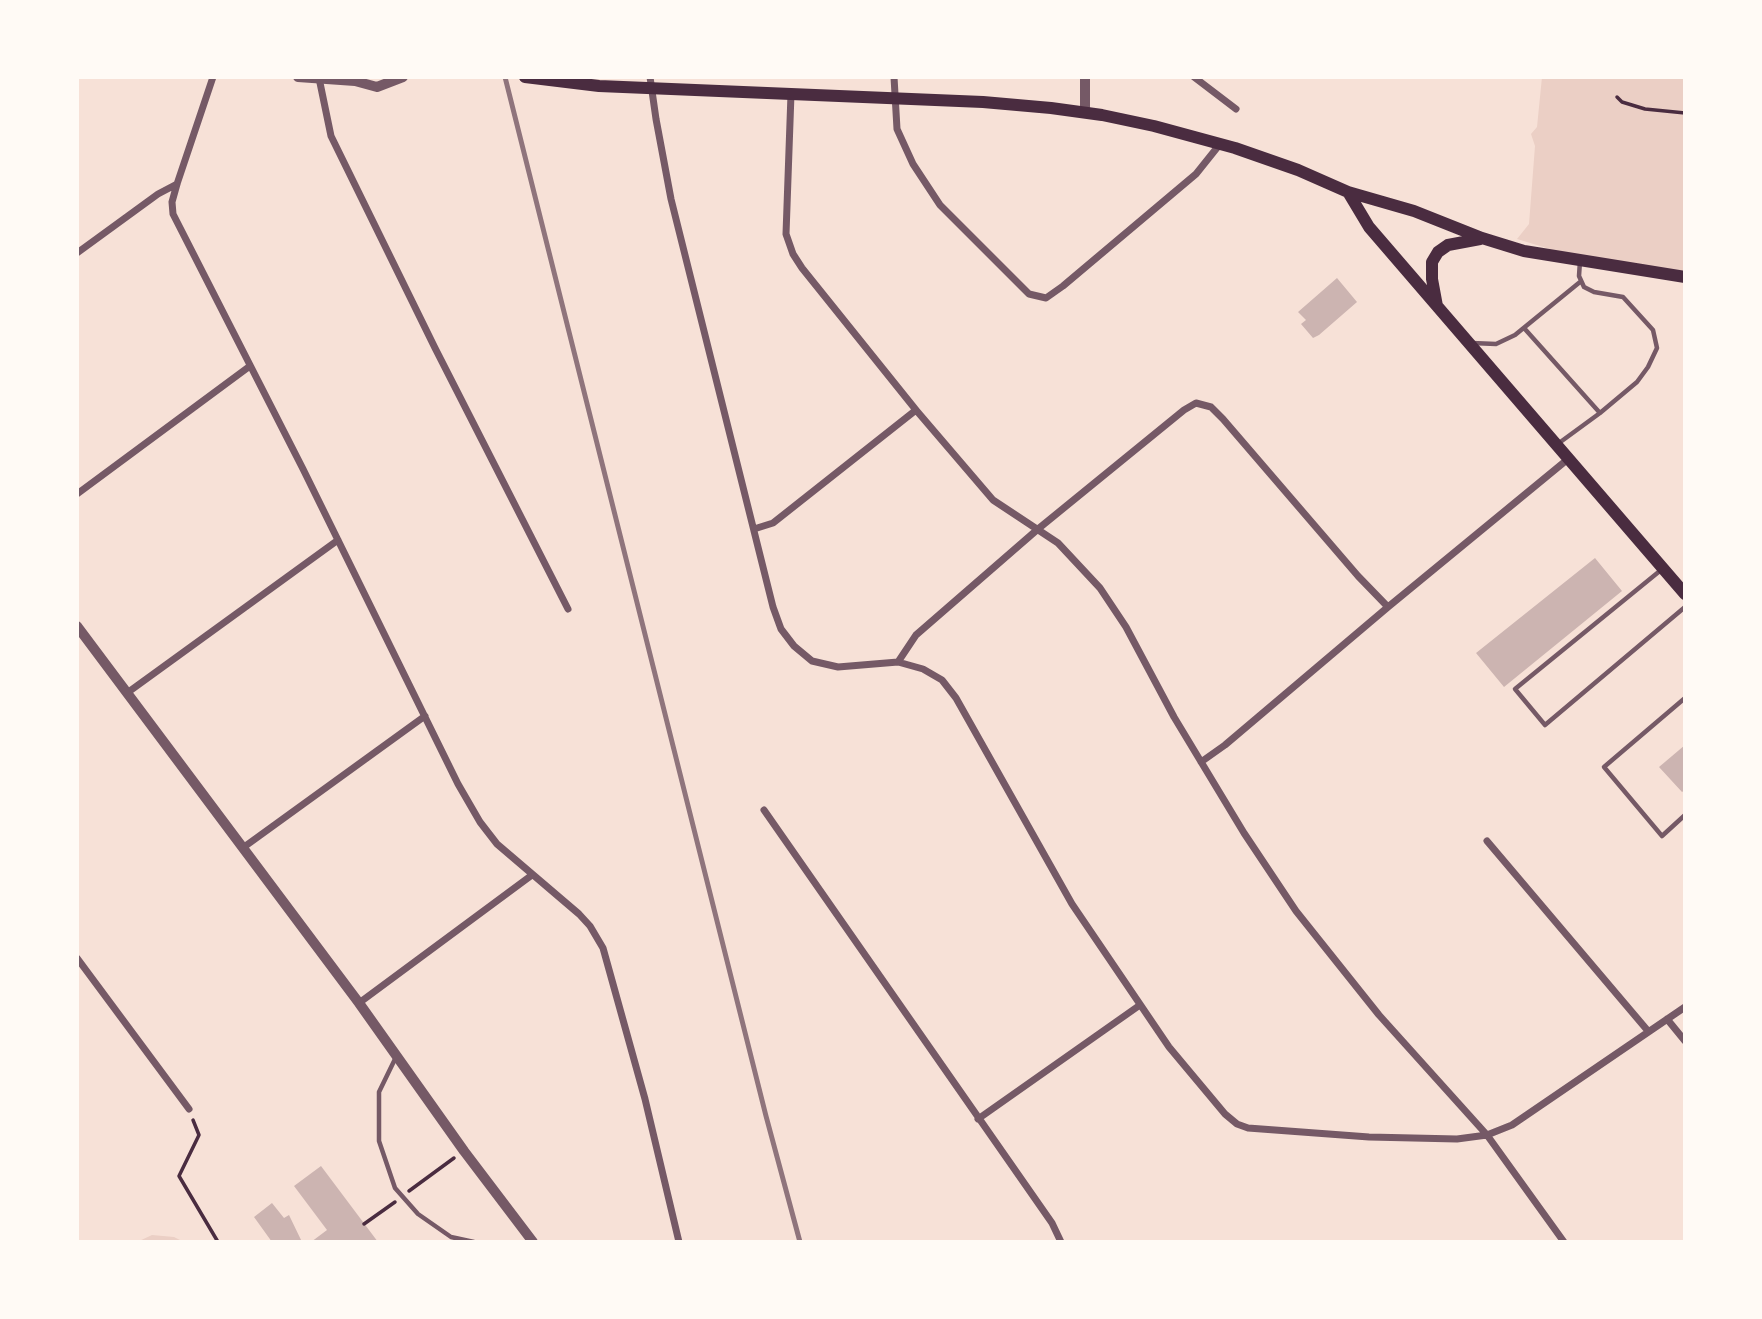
<!DOCTYPE html>
<style>
body{margin:0}
#map{position:relative;width:1762px;height:1319px;overflow:hidden;background:#f7e1d7;font-family:"Playfair Display",serif}
canvas{display:block}
.frame{position:absolute;inset:0;border:79px solid #fffaf5;pointer-events:none}
</style>
<div id="map">
<canvas width="1762" height="1319"></canvas>
<div class="frame"></div>
</div>
<script>
const ctx = document.querySelector('canvas').getContext('2d');
ctx.lineJoin = 'round';
function fill(path, color) {
  ctx.fillStyle = color;
  ctx.fill(path, 'evenodd');
}
function poly(rows) {
  const path = new Path2D();
  for (const r of rows) {
    path.moveTo(r[0], r[1]);
    for (let i = 2; i < r.length; i += 2) path.lineTo(r[i], r[i + 1]);
  }
  return path;
}
function stroke(path, color, width, dash) {
  ctx.strokeStyle = color;
  ctx.lineWidth = width;
  ctx.lineCap = dash ? 'butt' : 'round';
  ctx.setLineDash(dash || []);
  ctx.stroke(path);
}
fill(poly([
 [1542,77,1685,77,1685,276,1586,260,1517,239,1529,224,1535,146,1531,134,1537,127],
 [152,1235,174,1237,184,1242,137,1242]
]), '#ebcfc5');
fill(poly([
 [1337,278,1357,302,1319,335,1313,338,1301,324,1306,320,1298,312],
 [1595,558,1622,591,1504,687,1476,653],
 [1685,745,1685,790,1682,792,1659,767],
 [321,1166,378,1242,311,1242,327,1230,294,1186],
 [272,1203,284,1218,289,1215,302,1242,272,1242,254,1217]
]), '#ccb4b1');
stroke(poly([
 [1617,97,1622,102,1645,109,1685,113],
 [193,1120,199,1135,179,1176,218,1242],
 [409,1191,454,1158],
 [364,1224,395,1202]
]), '#4a2c40', 3.5);
stroke(poly([
 [1524,328,1600,413],
 [1472,343,1496,344,1515,335,1580,282],
 [1559,443,1600,413,1637,382,1648,367,1657,348,1653,330,1623,297,1594,292,1584,287,1579,276,1580,261],
 [1661,570,1515,689,1545,725,1685,607],
 [1685,698,1604,767,1662,836,1685,815],
 [396,1057,379,1092,379,1141,395,1188,418,1214,451,1237,474,1242]
]), '#755966', 4.5);
stroke(poly([
 [213,77,177,184,172,202,173,214,303,469,458,784,480,822,497,844,579,914,590,926,603,948,645,1099,679,1242],
 [650,77,656,119,671,199,773,607,781,629,794,646,812,661,838,667,898,662,923,669,942,680,956,698,1072,904,1169,1047,1225,1114,1237,1124,1248,1128,1369,1137,1457,1139,1487,1135,1512,1125,1685,1007],
 [894,77,897,129,913,164,940,205,1029,294,1046,298,1063,286,1196,174,1220,144],
 [1194,77,1236,109],
 [319,78,331,136,435,348,568,609],
 [791,94,786,234,793,254,802,268,916,410,993,500,1058,543,1100,588,1126,627,1174,717,1244,833,1296,911,1379,1015,1487,1135,1564,1242],
 [77,253,158,194,177,184],
 [77,494,250,366],
 [754,529,773,523,916,410],
 [898,662,916,635,1038,529,1184,410,1196,403,1211,407,1223,419,1358,576,1388,607],
 [127,693,338,540],
 [1201,762,1225,745,1388,607,1568,459],
 [764,810,1052,1223,1061,1242],
 [1487,841,1648,1031],
 [244,847,425,716],
 [77,958,189,1109],
 [359,1003,532,875],
 [1667,1019,1685,1041],
 [978,1119,1140,1005]
]), '#755966', 7);
stroke(poly([
 [298,77,355,81,377,87,403,77],
 [1085,113,1085,77],
 [77,626,359,1003,464,1151,533,1242]
]), '#755966', 10);
stroke(poly([
 [525,77,599,86,983,102,1051,108,1102,115,1154,126,1235,148,1298,170,1348,192,1414,211,1482,238,1524,251,1685,277],
 [1348,192,1369,227,1685,594],
 [1437,306,1432,279,1432,262,1438,252,1448,245,1480,239]
]), '#4a2c40', 12);
stroke(poly([
 [505,77,766,1116,800,1242]
]), '#8f747c', 5);
</script>
